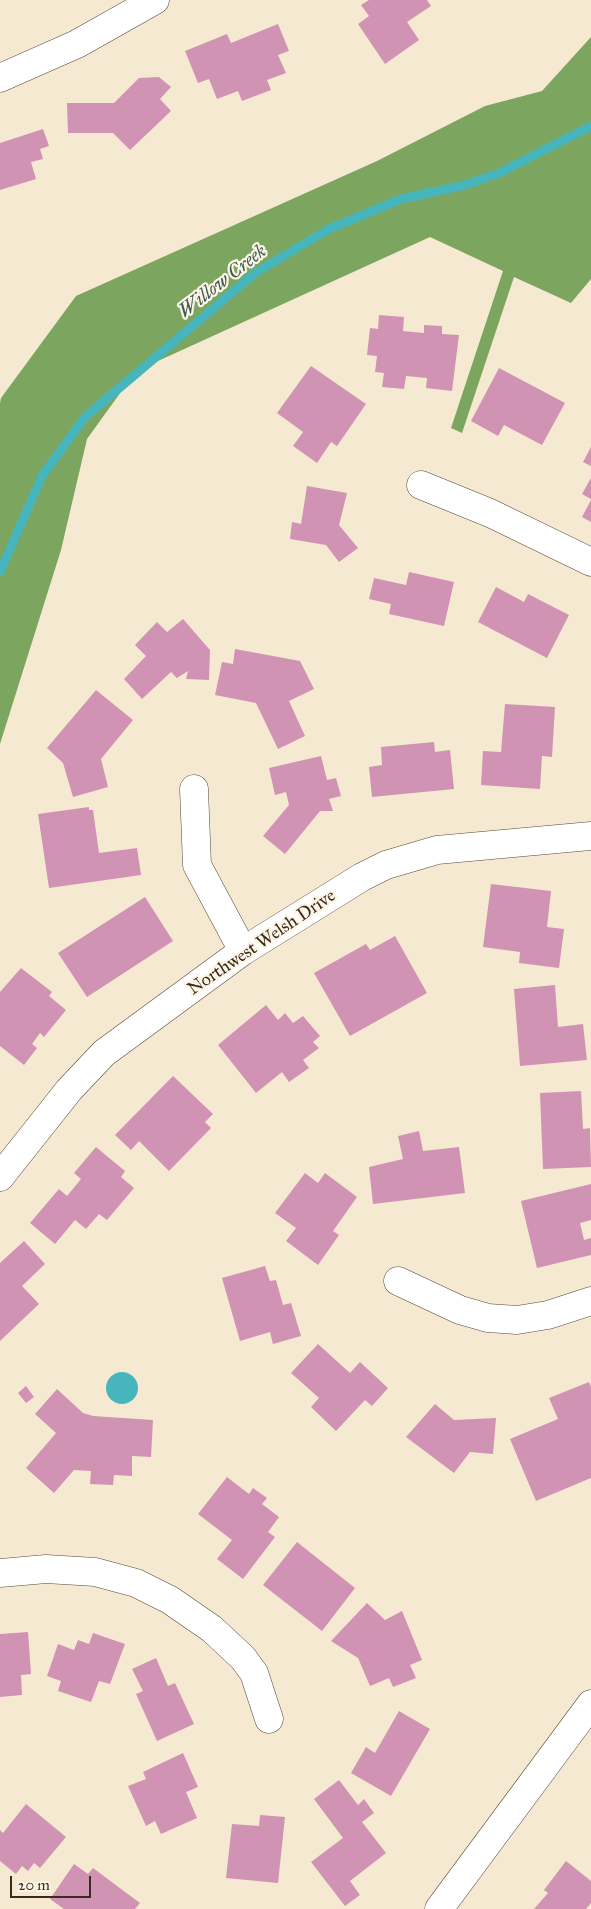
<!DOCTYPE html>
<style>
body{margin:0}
#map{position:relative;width:591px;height:1909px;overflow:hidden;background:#f6e9d1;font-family:"IM FELL Great Primer",serif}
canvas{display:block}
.scale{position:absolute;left:10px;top:1876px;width:81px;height:22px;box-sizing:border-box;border:2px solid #3b2a1e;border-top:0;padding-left:6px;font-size:15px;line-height:18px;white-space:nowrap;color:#3b2a1e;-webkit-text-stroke:4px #fcf5e5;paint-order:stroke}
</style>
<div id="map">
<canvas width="591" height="1909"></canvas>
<div class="scale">20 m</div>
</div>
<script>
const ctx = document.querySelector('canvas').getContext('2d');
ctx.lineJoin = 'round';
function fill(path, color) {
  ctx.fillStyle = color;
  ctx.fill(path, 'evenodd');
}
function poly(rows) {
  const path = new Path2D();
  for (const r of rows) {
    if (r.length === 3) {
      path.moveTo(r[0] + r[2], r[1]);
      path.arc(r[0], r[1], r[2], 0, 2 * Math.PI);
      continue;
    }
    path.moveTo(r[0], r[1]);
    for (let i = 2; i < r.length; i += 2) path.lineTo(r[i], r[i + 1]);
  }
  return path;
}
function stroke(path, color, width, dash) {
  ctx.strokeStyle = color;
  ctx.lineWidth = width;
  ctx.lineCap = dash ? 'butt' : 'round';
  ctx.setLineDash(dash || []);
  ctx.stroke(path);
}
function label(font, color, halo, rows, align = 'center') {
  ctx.font = font + ' "IM FELL Great Primer",serif';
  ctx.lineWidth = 4.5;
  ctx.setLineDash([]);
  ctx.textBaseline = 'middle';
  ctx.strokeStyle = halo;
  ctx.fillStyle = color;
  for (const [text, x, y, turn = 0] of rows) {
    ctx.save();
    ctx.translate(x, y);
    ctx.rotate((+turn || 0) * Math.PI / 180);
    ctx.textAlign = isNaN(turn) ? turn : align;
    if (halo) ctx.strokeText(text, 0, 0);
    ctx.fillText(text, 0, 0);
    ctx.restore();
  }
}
fill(poly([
 [591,37,591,279,571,303,514,277,462,433,451,428,503,271,430,237,136,371,87,439,61,550,0,744,0,403,1,398,76,296,377,161,485,106,542,91]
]), '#7ca65f');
fill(poly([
 [122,1388,16]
]), '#46b6bc');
stroke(poly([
 [0,572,42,476,85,417,255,273,329,229,401,199,465,185,499,173,591,126]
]), '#46b6bc', 9);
fill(poly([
 [369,0,427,0,431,6,407,22,419,40,385,64,358,24,369,16,361,5],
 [278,24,289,51,278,55,286,73,267,80,271,90,242,101,238,91,217,99,209,79,198,83,185,51,227,34,231,43],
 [159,77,171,87,160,99,171,111,130,150,113,133,68,133,67,103,114,103,139,78],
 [43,129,49,146,40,149,43,159,31,162,36,179,0,190,0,143],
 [379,315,404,317,403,331,424,333,424,325,442,326,442,334,459,335,452,391,426,388,427,378,406,376,404,389,382,387,384,373,375,372,377,356,367,355,370,328,378,329],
 [311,366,366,404,337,446,331,442,317,463,293,446,303,432,277,413],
 [499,368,565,403,542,445,504,425,498,436,471,421],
 [591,447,591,466,583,462],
 [591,478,591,499,582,494],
 [307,486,347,493,339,525,358,548,339,562,326,545,290,539,292,522,301,524],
 [591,500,591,522,582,517],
 [409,572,454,582,444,626,389,614,391,604,369,599,374,578,406,585],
 [496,587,524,602,528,594,569,615,547,658,478,622],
 [183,619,210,650,209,680,186,679,188,671,177,678,171,672,142,699,124,679,146,656,135,645,157,622,167,632],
 [235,649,300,661,314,689,289,701,305,736,278,749,256,703,215,695,222,662,233,664],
 [96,690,133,720,101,759,108,787,73,797,63,763,47,748],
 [505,704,555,707,552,757,542,756,540,789,481,785,483,751,501,752],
 [434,742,435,752,450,750,454,789,372,797,369,767,382,765,381,747],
 [321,756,327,780,336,778,341,796,329,799,333,811,320,811,285,854,263,836,289,805,286,792,275,795,269,768],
 [89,807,89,810,93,810,99,853,137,848,141,875,49,888,38,814],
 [491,884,551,891,547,927,564,929,559,968,519,963,520,952,483,947],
 [145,897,173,941,87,997,58,953],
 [395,936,427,993,350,1036,314,973,366,944,370,950],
 [21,968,52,992,49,996,66,1010,44,1037,40,1033,32,1044,37,1048,24,1065,0,1046,0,992],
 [555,985,558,1027,583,1024,587,1060,520,1066,514,989],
 [266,1005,278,1020,285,1013,293,1023,303,1016,320,1036,313,1042,319,1048,303,1060,309,1068,289,1082,282,1072,256,1093,218,1045],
 [173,1076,213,1114,205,1122,211,1128,169,1171,139,1141,131,1150,115,1135],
 [581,1091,583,1129,590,1128,591,1167,543,1169,540,1093],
 [419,1131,423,1151,459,1147,465,1193,373,1204,369,1167,403,1159,398,1136],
 [96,1147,125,1171,121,1177,134,1188,107,1220,99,1214,86,1229,75,1220,55,1244,30,1223,59,1189,67,1196,81,1179,74,1173],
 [305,1173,318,1183,325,1173,357,1197,333,1231,339,1235,318,1265,286,1241,296,1228,275,1213],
 [591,1184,591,1220,580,1223,584,1240,591,1238,591,1255,537,1268,521,1201],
 [24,1241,45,1264,22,1286,39,1304,0,1341,0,1263],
 [265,1266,270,1281,276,1280,283,1305,291,1303,301,1336,273,1344,270,1332,240,1341,222,1278],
 [318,1344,350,1373,360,1362,388,1388,372,1406,365,1400,336,1431,311,1407,319,1398,291,1373],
 [589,1382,591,1387,591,1478,536,1501,510,1439,558,1419,549,1398],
 [26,1386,34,1397,26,1403,18,1393],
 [57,1389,83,1413,93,1416,153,1420,151,1457,132,1456,132,1476,114,1475,113,1485,90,1484,91,1471,74,1470,54,1493,26,1468,56,1433,35,1414],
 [435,1404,454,1420,496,1418,493,1454,470,1452,454,1473,406,1437],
 [227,1477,249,1494,253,1488,267,1498,262,1504,279,1517,268,1532,275,1537,243,1579,217,1559,232,1540,198,1514],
 [297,1542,355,1588,322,1631,263,1585],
 [367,1603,385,1620,402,1611,422,1660,410,1665,416,1678,393,1687,389,1678,370,1686,358,1658,331,1641],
 [28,1632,31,1674,21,1675,22,1695,0,1697,0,1634],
 [93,1633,125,1644,110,1684,99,1681,91,1702,58,1691,61,1681,47,1676,58,1644,74,1650,78,1640,89,1644],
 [156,1658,168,1686,175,1683,194,1724,157,1741,136,1694,143,1691,132,1669],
 [399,1711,430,1729,391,1796,351,1773,366,1747,375,1753],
 [183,1753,198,1787,186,1792,197,1818,161,1834,155,1821,146,1826,128,1786,146,1779,143,1772],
 [339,1780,358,1805,364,1799,374,1813,362,1822,386,1853,350,1881,360,1895,345,1906,311,1862,343,1838,314,1799],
 [26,1804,66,1837,40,1868,34,1863,28,1871,22,1866,16,1874,0,1861,0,1830,3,1833],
 [260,1815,285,1817,278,1883,226,1878,232,1824,259,1826],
 [566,1861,591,1881,591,1903,586,1909,534,1909,548,1893,544,1890],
 [74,1864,88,1874,93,1868,140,1903,135,1909,64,1909,50,1899]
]), '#d193b3');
const minor = poly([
 [0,78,77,44,155,0],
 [421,485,490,513,591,562],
 [194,789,197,865,243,951],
 [0,1177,69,1090,104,1053,243,951,362,877,386,865,437,850,591,836],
 [398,1281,460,1310,488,1318,517,1320,548,1315,591,1301],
 [0,1573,46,1569,95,1572,136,1583,170,1600,212,1629,243,1658,254,1673,269,1719],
 [439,1909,591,1704]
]);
stroke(minor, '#574739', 29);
stroke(minor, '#fff', 28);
label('18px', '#3b2a1e', '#fcf5e5', [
 ["Northwest Welsh Drive",262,943,-34]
]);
label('italic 19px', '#3f5b55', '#fcf5e5', [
 ["Willow Creek",223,282,-38]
]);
</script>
